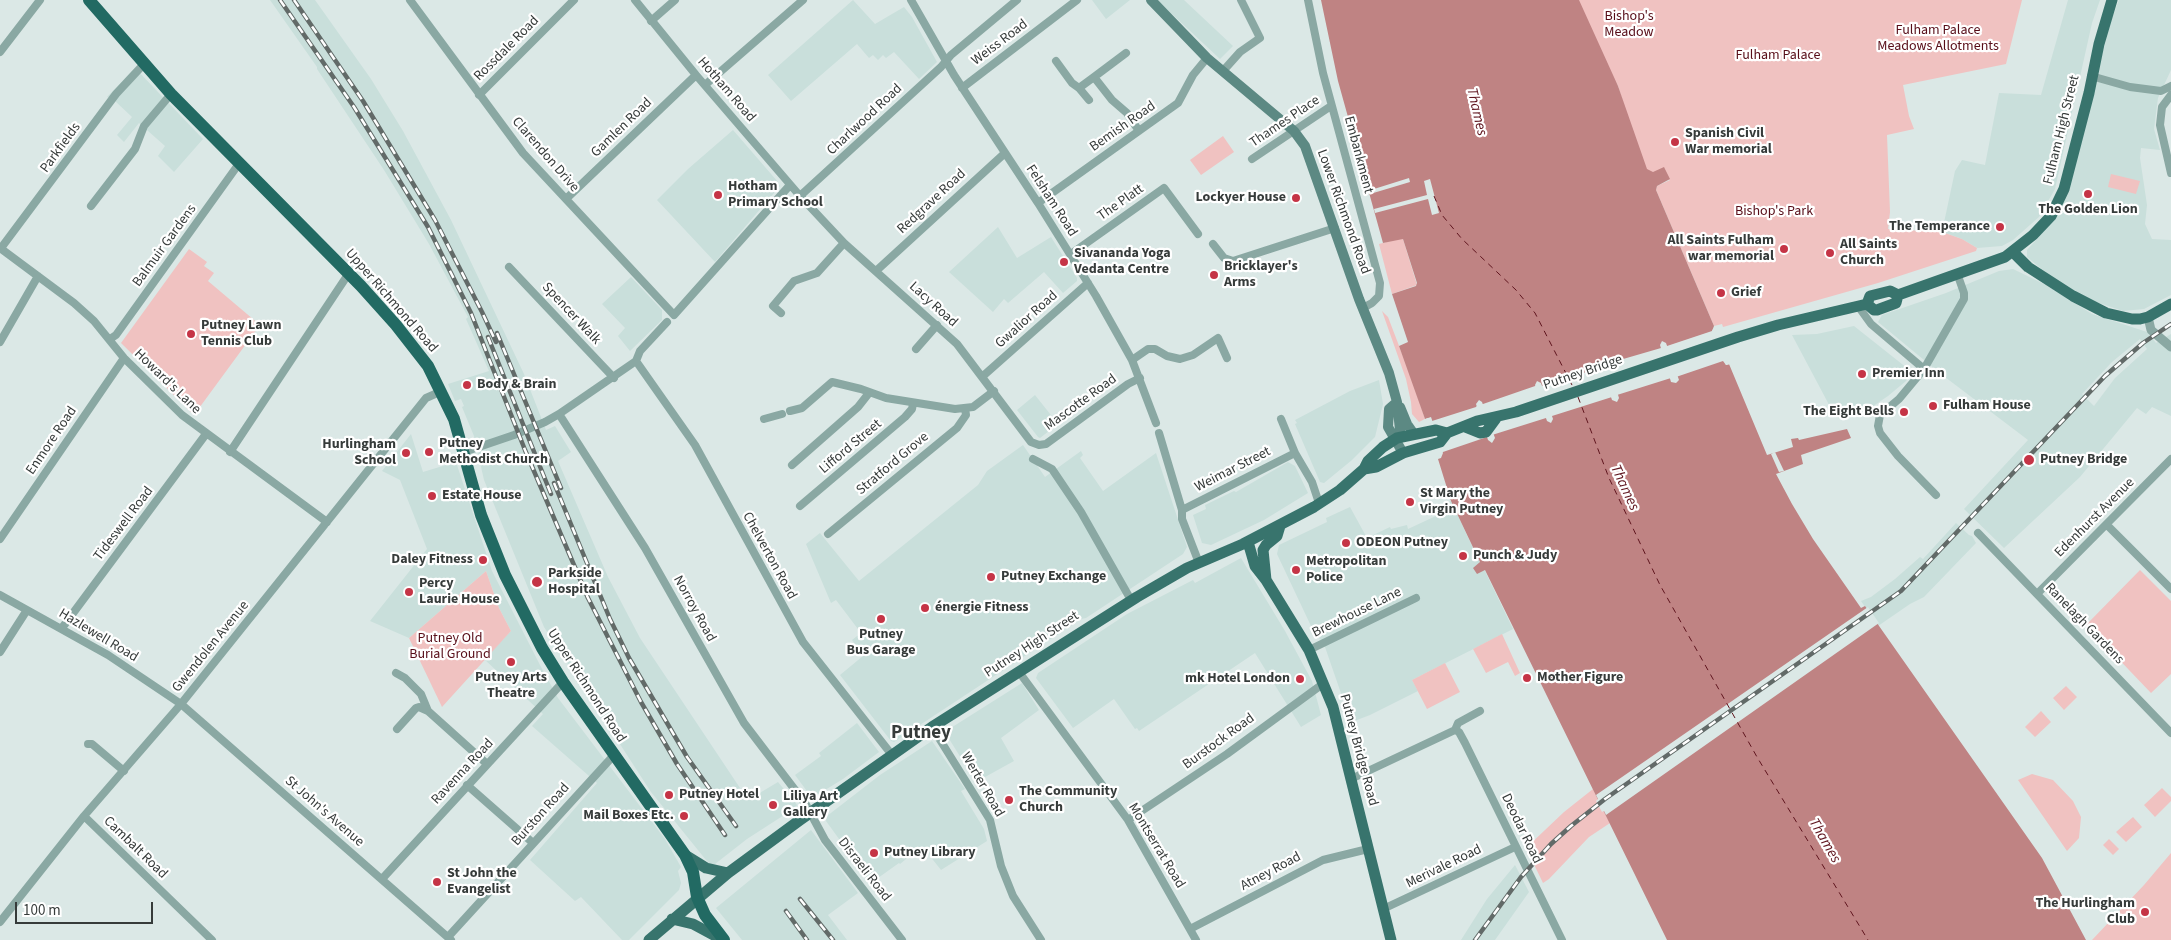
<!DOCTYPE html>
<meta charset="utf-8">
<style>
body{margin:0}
#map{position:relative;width:2171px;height:940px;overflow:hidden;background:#dbe8e6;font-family:"Source Sans 3",sans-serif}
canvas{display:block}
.scale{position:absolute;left:15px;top:902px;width:138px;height:22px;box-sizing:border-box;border:2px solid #363b3a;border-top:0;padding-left:6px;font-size:15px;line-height:18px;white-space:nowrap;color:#363b3a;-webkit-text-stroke:4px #fff;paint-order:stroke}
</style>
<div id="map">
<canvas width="2171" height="940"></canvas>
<div class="scale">100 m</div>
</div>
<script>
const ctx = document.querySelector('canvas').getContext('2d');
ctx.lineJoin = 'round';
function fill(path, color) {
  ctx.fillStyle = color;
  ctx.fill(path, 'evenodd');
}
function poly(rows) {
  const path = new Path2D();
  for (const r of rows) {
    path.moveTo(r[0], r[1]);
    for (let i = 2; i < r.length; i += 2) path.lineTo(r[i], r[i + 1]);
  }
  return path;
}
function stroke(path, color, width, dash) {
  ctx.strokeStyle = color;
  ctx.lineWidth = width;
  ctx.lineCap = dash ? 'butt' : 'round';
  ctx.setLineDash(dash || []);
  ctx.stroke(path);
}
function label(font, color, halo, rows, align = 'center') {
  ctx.font = font + ' "Source Sans 3",sans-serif';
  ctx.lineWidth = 4.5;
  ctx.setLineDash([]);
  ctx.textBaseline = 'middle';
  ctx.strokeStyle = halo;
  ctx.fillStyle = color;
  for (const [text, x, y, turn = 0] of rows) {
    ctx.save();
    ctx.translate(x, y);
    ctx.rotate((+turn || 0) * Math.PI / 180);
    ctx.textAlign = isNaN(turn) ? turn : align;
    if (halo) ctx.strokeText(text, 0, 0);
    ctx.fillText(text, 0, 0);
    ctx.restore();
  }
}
fill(poly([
 [270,0,315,0,371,79,403,131,451,220,524,374,546,430,555,426,571,452,558,461,608,577,640,638,748,800,778,782,797,805,795,808,747,839,715,864,710,864,706,860,651,792,544,627,484,480,474,436,462,407,464,406,461,399,455,401,448,384,489,371,466,319,468,317,429,244,384,170,317,69,317,67],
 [853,0,875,24,904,7,912,17,937,62,919,79,894,52,886,58,883,55,878,60,873,55,869,58,857,44,791,101,768,75],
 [1092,0,1130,0,1106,19],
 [1157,0,1184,0,1233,46,1220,59],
 [2068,0,2100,0,2092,23,2055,189,2039,217,2013,240,2002,246,1977,248,1962,239,1942,232,1955,171,1962,160,1985,165,1999,93,2041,95],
 [2119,0,2171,0,2171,70,2158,98,2154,129,2160,150,2141,148,2140,158,2147,205,2145,224,2152,239,2171,240,2171,295,2144,309,2123,311,2087,299,2049,275,2027,257,2027,250,2044,231,2093,88,2112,18],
 [135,68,203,139,174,172,158,156,165,146,139,123,124,142,117,135,132,117,115,101,107,97],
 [733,130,778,182,780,186,715,262,657,200,688,169],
 [998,227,1017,258,1051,237,1077,278,1077,281,1063,293,1044,272,1008,303,1004,299,993,312,949,272],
 [2013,269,2046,285,2092,314,2147,332,2156,343,2171,334,2171,416,2152,407,2146,414,2137,408,2080,477,2004,548,1964,509,2028,440,1941,374,1878,322,1882,315,1946,293,1999,271],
 [2140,339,2147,349,2115,378,2094,406,2082,394,2112,362],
 [631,277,662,310,662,320,630,351,618,336,625,328,602,304],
 [1854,326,1912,372,1906,381,1888,396,1863,413,1842,420,1835,416,1792,335,1817,334],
 [1379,380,1383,404,1375,437,1352,460,1324,483,1320,482,1295,424,1297,423,1295,420,1350,391],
 [1035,395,1058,424,1040,438,1038,437,1017,410],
 [411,434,423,472,456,462,492,571,541,667,558,698,665,839,681,867,678,871,681,883,679,890,629,940,622,940,581,897,575,901,530,860,597,783,532,726,543,714,484,659,511,631,499,608,486,571,409,638,370,621,427,549,400,480,382,471],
 [1023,445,1045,477,1081,451,1083,455,1080,458,1103,491,1156,453,1187,547,1183,554,1086,618,1081,619,894,742,891,741,840,675,863,656,852,640,861,633,836,600,831,603,806,544,820,533,859,581,978,485,987,471],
 [1288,462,1295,466,1308,493,1264,520,1211,545,1202,543,1193,515,1206,509,1205,505,1234,491,1236,492],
 [1451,501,1480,563,1474,569,1484,569,1513,629,1412,680,1418,691,1370,715,1349,723,1344,702,1325,647,1311,626,1277,554,1279,545,1327,522,1326,518,1350,507,1367,538,1390,527,1391,529,1407,525,1408,529,1438,515,1436,510],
 [1956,523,1969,535,1972,536,1976,543,1924,597,1910,604,1878,626,1861,601,1871,597,1895,579,1920,557,1923,559],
 [1241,558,1285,631,1312,681,1321,715,1301,727,1255,653,1139,731,1137,728,1135,729,1114,699,1073,728,1036,678,1038,673,1127,614,1193,580,1195,583],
 [1022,683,1039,710,1001,738,1014,761,976,782,946,734,946,731],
 [857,723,879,752,843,779,812,798,795,775,821,756,819,753],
 [932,741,965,789,961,791,984,829,987,841,941,870,922,846,900,864,899,863,871,883,826,821,827,816,880,775],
 [811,830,858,893,828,915,847,940,742,940,716,908],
 [1515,865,1529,892,1495,940,1461,940,1487,899]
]), '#c9dfdb');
fill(poly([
 [1570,0,2022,0,2006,64,1903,85,1909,116,1914,129,1887,135,1890,212,1888,229,1942,232,1962,239,1977,248,1976,251,1878,283,1723,327,1722,324,1714,326,1656,190,1657,186,1670,180,1645,173,1618,86],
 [1223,136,1234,152,1201,175,1190,160],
 [2111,174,2140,181,2136,194,2108,187],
 [1401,238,1403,239,1417,285,1392,294,1379,244],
 [189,249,207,262,204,266,214,273,208,281,260,325,194,415,121,343],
 [1382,311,1388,317,1414,385,1425,419,1419,422,1412,414,1411,402,1406,379],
 [2140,570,2171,601,2171,674,2151,693,2086,625],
 [486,571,499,608,511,631,442,707,409,638],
 [1502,634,1520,673,1515,676,1508,662,1486,673,1473,649],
 [1445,663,1460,692,1427,709,1412,680],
 [2066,686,2077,697,2064,710,2053,698],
 [2041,711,2051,722,2035,737,2025,727],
 [2032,774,2053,780,2073,801,2081,817,2079,838,2067,851,2018,780],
 [2162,788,2171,797,2171,801,2155,817,2144,805],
 [1593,789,1610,823,1589,837,1549,879,1543,883,1526,848,1564,812],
 [2133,817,2142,827,2126,842,2116,832],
 [2109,839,2119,849,2113,855,2103,845],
 [2171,853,2171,940,2092,940,2144,885]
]), '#f0c2c1');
fill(poly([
 [1321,0,1579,0,1618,86,1647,169,1653,172,1664,167,1670,179,1657,186,1656,190,1714,326,1715,329,1712,330,1726,365,1729,364,1767,455,1793,447,1791,439,1798,438,1799,440,1847,429,1851,438,1801,455,1803,464,1776,474,1792,504,1813,539,1861,608,1865,606,2042,858,2086,940,1667,940,1485,570,1477,574,1473,568,1480,562,1451,501,1438,459,1441,458,1443,453,1431,417,1425,419,1399,346,1408,342,1392,294,1416,286,1417,283,1403,239,1383,243,1338,81],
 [1662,341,1666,343,1679,380,1676,383,1671,382,1660,345],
 [1603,359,1608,362,1619,398,1617,402,1612,400,1600,364],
 [1537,381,1541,383,1553,419,1551,423,1547,421,1535,385],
 [1479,400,1482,402,1495,438,1492,443,1488,440,1476,404]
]), '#bf8383');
fill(poly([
 [1409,178,1410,182,1370,194,1368,189,1374,189],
 [1430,179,1439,213,1432,215,1428,199,1375,213,1374,209,1427,195,1424,181],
 [1714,326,1717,326,1718,329,1715,331,1728,362,1731,364,1726,365,1723,361,1676,377,1676,379,1664,345,1667,346,1712,331],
 [1662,345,1673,379,1671,378,1617,395,1616,398,1606,364,1661,348],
 [1602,365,1603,365,1614,398,1612,397,1552,416,1550,419,1539,385,1542,386,1602,367],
 [1538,385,1549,419,1546,418,1492,435,1492,437,1480,404,1483,404],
 [1478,404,1489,438,1487,437,1440,453,1429,420,1425,421,1423,420,1428,418,1432,421,1476,407],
 [1775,452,1784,471,1779,472,1771,454],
 [1868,607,1879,623,1606,815,1604,811,1602,812,1596,801,1598,799,1596,795]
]), '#dbe8e6');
stroke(poly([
 [1434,196,1442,215,1462,239,1516,290,1535,313,1573,387],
 [1578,397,1609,478,1660,585,1757,757,1868,940]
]), '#5f151e', 1, [6, 5]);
stroke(poly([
 [410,0,523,153,674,315,790,185],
 [635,0,696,75,800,196,844,243,957,344,1031,442,1039,445,1046,444,1128,384,1140,378],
 [911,0,954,75,1038,203,1096,296,1132,360,1156,423],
 [1308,0,1323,73,1380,283,1379,296,1372,303,1363,308],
 [651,21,675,0],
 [0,52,40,0],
 [1056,61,1072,83,1079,88,1094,77,1112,100,1127,113,1139,131],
 [1223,71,1240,52,1260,38,1241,0],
 [2091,76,2130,87,2161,91,2171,86],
 [1094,77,1126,53],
 [705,85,803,0],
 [962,88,1077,0],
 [1079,88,1089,100],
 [479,95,574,0],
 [2171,95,2162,107,2160,125,2171,173],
 [1252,159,1331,106],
 [800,196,941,67,951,55,1017,0],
 [566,199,696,75],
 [1038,203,1178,103,1193,75,1207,58],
 [91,206,135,149,144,126,171,94],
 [1213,244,1224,258,1233,261,1335,228],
 [0,248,74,303,94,321,124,358,182,415,327,522],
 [1,248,116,94,143,65],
 [1071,254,1164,188,1198,234],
 [509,267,614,378],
 [876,271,1005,153],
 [1858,306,1871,324,1924,369],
 [781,313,773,306,794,281,817,273,844,243],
 [110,339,116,335,238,165],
 [0,342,38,276],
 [916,349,937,325],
 [1132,360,1148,349,1155,349,1167,356,1180,359,1193,355,1218,338,1227,358],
 [636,361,695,445,803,642,892,755],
 [983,376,1088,283],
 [790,411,802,408,832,382,861,389,886,398,955,409,973,407,994,391],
 [559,414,645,548,744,723,805,803,825,840,902,940],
 [764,419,782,414],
 [1281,419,1295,453,1312,482,1319,503],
 [1159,433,1182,510,1182,519,1199,563],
 [230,452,349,273],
 [464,452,514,435,545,422,559,414,636,361,640,351,667,322],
 [1033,459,1052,469,1081,512,1131,600],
 [792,465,858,407,869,393],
 [1936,495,1898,456,1880,433,1878,426,1880,415,1899,399,1924,369,1964,299,1964,293,1957,273],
 [800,506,905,417,912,409,913,404],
 [1182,510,1295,453],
 [2107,525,2171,589],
 [1978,533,2171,733],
 [828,534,957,428,966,415,965,408],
 [0,539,124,358],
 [2037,594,2171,459],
 [0,595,108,655,181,704,451,940],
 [62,628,206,434],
 [1309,650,1416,598],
 [0,652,27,610],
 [1019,672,1128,820,1196,940],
 [396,673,405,678,421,694,428,711],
 [932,727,990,820,1001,866,1013,896,1041,940],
 [397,729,416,708,419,707,428,711,487,764],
 [1455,730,1459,732,1465,743,1562,940],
 [1455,730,1458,723,1480,711],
 [88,744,92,744,124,771],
 [1351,779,1455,730],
 [467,785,533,843],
 [84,816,212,940],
 [1128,820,1227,754,1324,683],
 [382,879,563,682],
 [1383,909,1515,847],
 [0,922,84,816,181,704,426,398,442,391],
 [1190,929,1323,860,1368,849],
 [448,937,614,755]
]), '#8aa8a3', 8);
stroke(poly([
 [2148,317,2151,330,2171,347]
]), '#8aa8a3', 9);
stroke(poly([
 [1151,0,1207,58,1294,131,1305,146,1359,299,1389,373,1397,402,1400,430,1397,438],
 [1397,402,1389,409,1388,427,1403,453],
 [1400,407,1407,424,1414,434]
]), '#5c8983', 10);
stroke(poly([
 [2013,252,2028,267,2073,296,2106,313,2132,319,2140,319,2148,317,2171,304],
 [1867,304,1870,296,1890,291,1898,295,2005,257,2033,235,2051,216,2064,189,2089,93,2099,44,2112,0],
 [1867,304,1874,310,1877,310,1896,303,1898,295],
 [1465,427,1480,433,1486,432,1497,417],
 [1364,469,1368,461,1383,447,1397,438,1436,430,1447,433],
 [1248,542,1255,566,1266,580,1309,650,1333,707,1391,940],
 [1266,580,1263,550,1266,545,1277,536,1280,526],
 [685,855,706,868,728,873],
 [672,919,693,924,723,940],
 [649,940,728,873,800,820,932,727,1137,597,1187,568,1243,544,1314,507,1340,490,1364,469,1376,467,1403,453,1440,442,1447,433,1477,421,1516,412,1738,337,1778,325,1867,304]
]), '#38746d', 11);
stroke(poly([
 [89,0,171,94,361,286,396,325,428,366,454,419,481,515,505,575,542,648,563,682,685,855,693,872,697,897,705,915,724,940]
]), '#226a63', 12);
const rail = poly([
 [280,0,354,107,428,227,471,313,525,450,588,598,641,702,677,764,725,835],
 [294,0,363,101,435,220,482,312,496,342],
 [497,333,561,488],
 [488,337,551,494],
 [554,483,610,619,629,658,687,757,736,826],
 [800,899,833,940],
 [786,911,807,940],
 [1475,940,1521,877,1551,844,1571,826,1605,799,1901,591,2105,376,2143,343,2171,324]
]);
stroke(rail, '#626a68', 4.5);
stroke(rail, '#fff', 2.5, [8]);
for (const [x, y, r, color] of [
 [1675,142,5,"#c53446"],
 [2088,194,5,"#c53446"],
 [718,195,5,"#c53446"],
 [1296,198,5,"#c53446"],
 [2000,227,5,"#c53446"],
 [1784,249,5,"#c53446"],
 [1830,253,5,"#c53446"],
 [1064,262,5,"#c53446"],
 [1214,275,5,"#c53446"],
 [1721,293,5,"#c53446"],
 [191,334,5,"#c53446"],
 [1862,374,5,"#c53446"],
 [467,385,5,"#c53446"],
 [1933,406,5,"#c53446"],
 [1904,412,5,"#c53446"],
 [429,452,5,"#c53446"],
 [406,453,5,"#c53446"],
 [2029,460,6,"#c53446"],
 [432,496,5,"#c53446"],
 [1410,502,5,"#c53446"],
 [1346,543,5,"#c53446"],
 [1463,556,5,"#c53446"],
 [483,560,5,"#c53446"],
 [1296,570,5,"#c53446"],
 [991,577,5,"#c53446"],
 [537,582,6,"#c53446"],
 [409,592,5,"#c53446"],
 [925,608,5,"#c53446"],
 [881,619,5,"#c53446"],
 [511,662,5,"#c53446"],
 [1527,678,5,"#c53446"],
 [1300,679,5,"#c53446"],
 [669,795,5,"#c53446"],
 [1009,800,5,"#c53446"],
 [773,805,5,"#c53446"],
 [684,816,5,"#c53446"],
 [874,853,5,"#c53446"],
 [437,882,5,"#c53446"],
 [2145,912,5,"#c53446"]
]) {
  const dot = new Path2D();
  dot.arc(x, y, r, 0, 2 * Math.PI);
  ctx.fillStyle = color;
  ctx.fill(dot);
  stroke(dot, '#fff', 2);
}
label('14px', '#570d18', '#fff', [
 ["Bishop's",1629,17],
 ["Meadow",1629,33],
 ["Fulham Palace",1938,31],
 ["Meadows Allotments",1938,47],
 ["Fulham Palace",1778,56],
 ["Bishop's Park",1774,212],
 ["Putney Old",450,639],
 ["Burial Ground",450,655]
]);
label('14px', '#363b3a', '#fff', [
 ["Weiss Road",1000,43,-37],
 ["Rossdale Road",507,49,-45],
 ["Hotham Road",726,90,49],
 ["Charlwood Road",865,120,-43],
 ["Thames Place",1285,122,-34],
 ["Bemish Road",1123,127,-35],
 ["Gamlen Road",622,128,-44],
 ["Fulham High Street",2062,130,-76],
 ["Parkfields",61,148,-54],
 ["Clarendon Drive",545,155,49],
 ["Embankment",1358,155,75],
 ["Felsham Road",1051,201,57],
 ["Redgrave Road",932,202,-43],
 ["The Platt",1121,203,-35],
 ["Lower Richmond Road",1343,212,70],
 ["Balmuir Gardens",165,246,-54],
 ["Upper Richmond Road",391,301,49],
 ["Lacy Road",933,305,42],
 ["Spencer Walk",571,314,47],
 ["Gwalior Road",1027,320,-42],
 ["Putney Bridge",1583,373,-19],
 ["Howard's Lane",167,382,44],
 ["Mascotte Road",1081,403,-36],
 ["Enmore Road",52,441,-56],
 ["Lifford Street",851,447,-40],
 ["Stratford Grove",893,464,-40],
 ["Weimar Street",1233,470,-27],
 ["Edenhurst Avenue",2095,518,-45],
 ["Tideswell Road",124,524,-53],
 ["Chelverton Road",769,556,61],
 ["Norroy Road",694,609,61],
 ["Brewhouse Lane",1357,613,-26],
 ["Ranelagh Gardens",2084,624,46],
 ["Hazlewell Road",98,636,31],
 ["Putney High Street",1032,645,-33],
 ["Gwendolen Avenue",211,647,-51],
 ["Upper Richmond Road",586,686,57],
 ["Burstock Road",1219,742,-36],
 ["Putney Bridge Road",1358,750,75],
 ["Ravenna Road",463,772,-47],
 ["Werter Road",982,785,60],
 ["St John's Avenue",324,812,41],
 ["Burston Road",541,815,-48],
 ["Deodar Road",1521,829,64],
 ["Montserrat Road",1156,846,59],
 ["Cambalt Road",135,848,44],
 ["Merivale Road",1444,867,-26],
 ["Disraeli Road",864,870,52],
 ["Atney Road",1271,872,-28]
]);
label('bold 14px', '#363b3a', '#fff', [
 ["Spanish Civil",1685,134],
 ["War memorial",1685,150],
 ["Hotham",728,187],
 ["Primary School",728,203],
 ["Lockyer House",1286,198,"right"],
 ["The Golden Lion",2088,210,"center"],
 ["The Temperance",1990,227,"right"],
 ["All Saints Fulham",1774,241,"right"],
 ["war memorial",1774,257,"right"],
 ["All Saints",1840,245],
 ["Church",1840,261],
 ["Sivananda Yoga",1074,254],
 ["Vedanta Centre",1074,270],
 ["Bricklayer's",1224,267],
 ["Arms",1224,283],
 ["Grief",1731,293],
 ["Putney Lawn",201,326],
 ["Tennis Club",201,342],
 ["Premier Inn",1872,374],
 ["Body & Brain",477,385],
 ["Fulham House",1943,406],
 ["The Eight Bells",1894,412,"right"],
 ["Putney",439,444],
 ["Methodist Church",439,460],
 ["Hurlingham",396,445,"right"],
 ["School",396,461,"right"],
 ["Putney Bridge",2040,460],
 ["St Mary the",1420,494],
 ["Virgin Putney",1420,510],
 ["Estate House",442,496],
 ["ODEON Putney",1356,543],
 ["Punch & Judy",1473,556],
 ["Daley Fitness",473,560,"right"],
 ["Metropolitan",1306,562],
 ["Police",1306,578],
 ["Parkside",548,574],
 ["Hospital",548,590],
 ["Putney Exchange",1001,577],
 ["Percy",419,584],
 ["Laurie House",419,600],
 ["énergie Fitness",935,608],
 ["Putney",881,635,"center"],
 ["Bus Garage",881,651,"center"],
 ["Putney Arts",511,678,"center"],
 ["Theatre",511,694,"center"],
 ["Mother Figure",1537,678],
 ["mk Hotel London",1290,679,"right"],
 ["The Community",1019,792],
 ["Church",1019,808],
 ["Putney Hotel",679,795],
 ["Liliya Art",783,797],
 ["Gallery",783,813],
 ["Mail Boxes Etc.",674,816,"right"],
 ["Putney Library",884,853],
 ["St John the",447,874],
 ["Evangelist",447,890],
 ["The Hurlingham",2135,904,"right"],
 ["Club",2135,920,"right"]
], 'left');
label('italic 15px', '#5f151e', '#fff', [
 ["Thames",1476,112,77],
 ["Thames",1624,488,65],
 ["Thames",1824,841,60]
]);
label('bold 19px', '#363b3a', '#fff', [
 ["Putney",921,734]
]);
</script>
